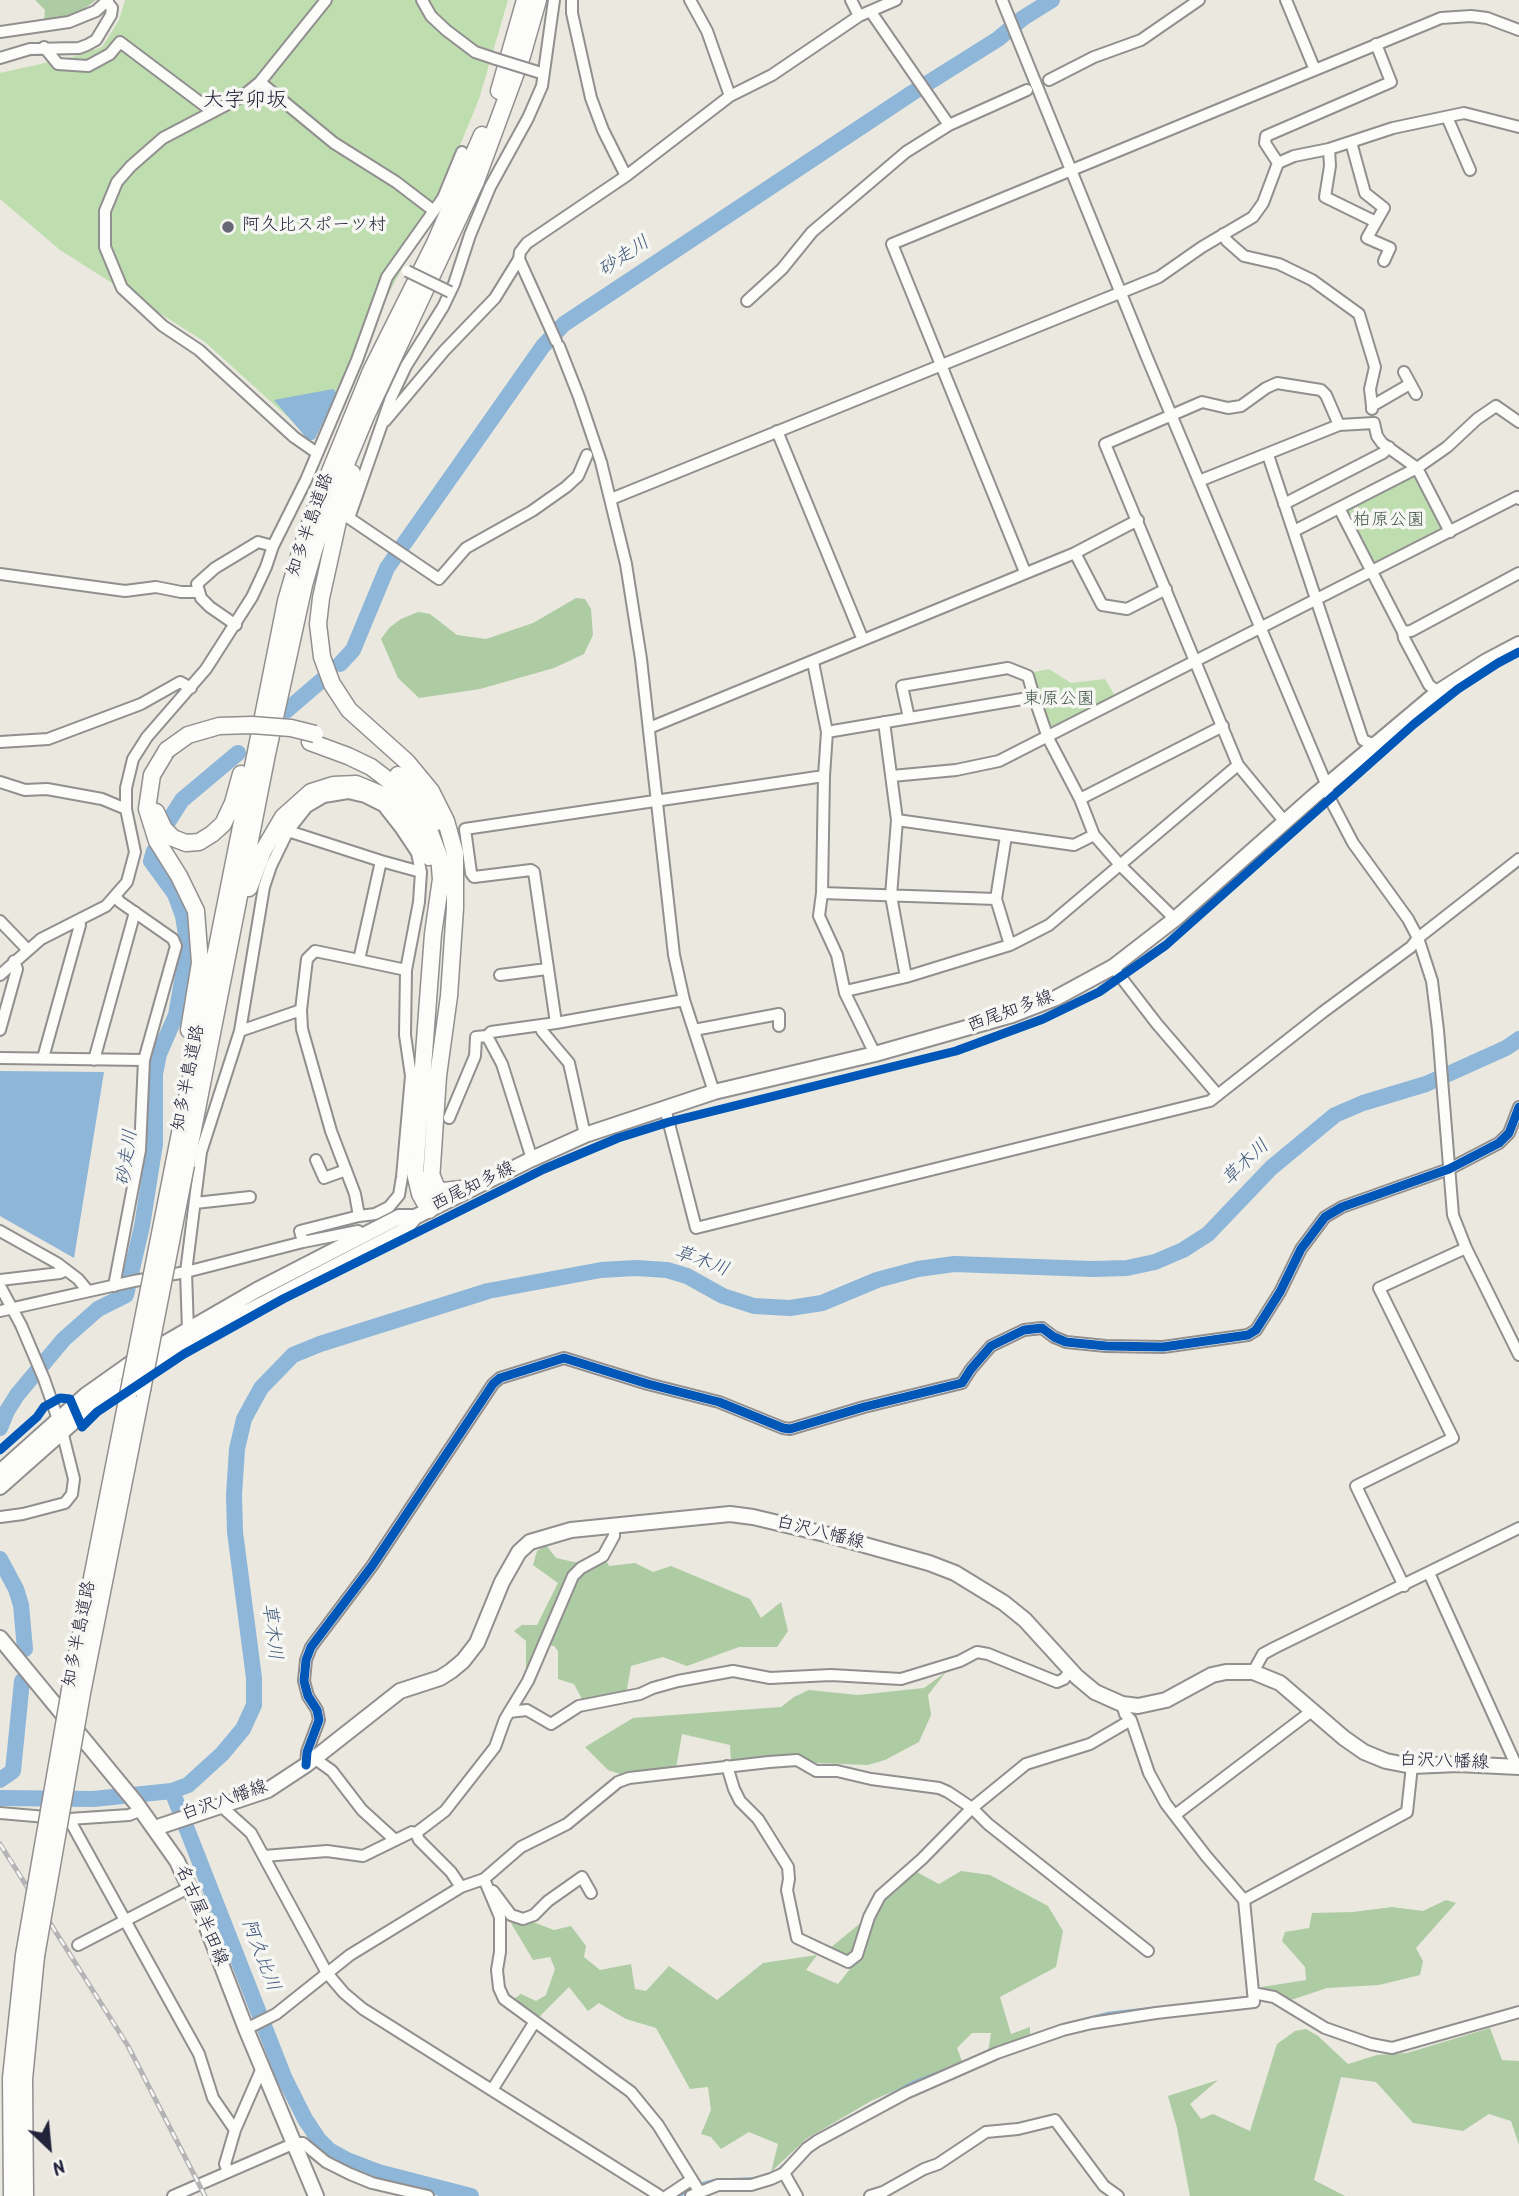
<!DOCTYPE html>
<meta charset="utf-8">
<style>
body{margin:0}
#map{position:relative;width:1519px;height:2196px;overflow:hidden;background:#ebe8df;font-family:Kalam,sans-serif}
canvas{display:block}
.north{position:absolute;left:14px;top:2112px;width:70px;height:70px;-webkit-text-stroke:5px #f6f6f2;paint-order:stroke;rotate:154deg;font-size:19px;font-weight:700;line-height:28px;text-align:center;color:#22223b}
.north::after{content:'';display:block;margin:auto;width:24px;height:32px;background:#22223b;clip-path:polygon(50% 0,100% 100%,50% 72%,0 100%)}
</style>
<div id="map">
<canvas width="1519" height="2196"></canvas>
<div class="north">N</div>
</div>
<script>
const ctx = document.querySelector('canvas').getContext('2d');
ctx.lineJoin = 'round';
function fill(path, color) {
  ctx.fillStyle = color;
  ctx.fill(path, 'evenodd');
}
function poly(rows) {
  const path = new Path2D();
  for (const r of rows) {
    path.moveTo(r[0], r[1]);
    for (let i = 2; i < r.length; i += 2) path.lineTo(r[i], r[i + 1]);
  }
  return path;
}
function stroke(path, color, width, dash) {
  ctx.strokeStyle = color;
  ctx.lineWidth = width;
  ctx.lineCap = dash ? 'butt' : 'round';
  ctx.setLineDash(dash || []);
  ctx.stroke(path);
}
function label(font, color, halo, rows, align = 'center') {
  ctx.font = font + ' Kalam,"Klee One",sans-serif';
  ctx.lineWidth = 7;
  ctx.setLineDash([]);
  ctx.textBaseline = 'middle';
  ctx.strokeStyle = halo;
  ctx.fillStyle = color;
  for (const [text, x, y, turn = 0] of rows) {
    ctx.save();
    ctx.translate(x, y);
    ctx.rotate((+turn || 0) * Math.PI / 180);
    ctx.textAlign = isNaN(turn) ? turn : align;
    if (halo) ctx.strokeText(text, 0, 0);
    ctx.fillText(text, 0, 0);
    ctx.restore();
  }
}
fill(poly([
 [125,0,508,0,479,99,436,204,312,439,205,342,60,250,0,199,0,73,72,57,102,47,119,20],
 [1417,472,1445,528,1380,564,1369,561,1339,508],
 [1049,669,1071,683,1105,679,1115,696,1053,728,1030,695,1024,674]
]), '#bedeaf');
fill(poly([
 [35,0,96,0,77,14,44,21,45,10],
 [576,598,585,599,591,609,593,635,584,654,554,668,480,689,419,698,398,678,381,639,389,628,401,619,418,612,430,614,457,635,486,639,533,623],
 [546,1545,556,1558,579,1563,601,1551,609,1566,635,1563,653,1572,671,1566,750,1599,761,1618,781,1602,788,1631,777,1647,739,1647,687,1666,663,1657,631,1666,626,1694,583,1701,574,1684,558,1679,558,1651,554,1646,538,1645,526,1674,526,1641,514,1631,522,1625,537,1625,558,1583,533,1565,537,1551],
 [946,1672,928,1695,931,1715,919,1742,885,1760,868,1765,816,1763,800,1756,731,1762,730,1745,682,1734,676,1768,620,1774,608,1770,585,1747,633,1718,781,1707,794,1697,809,1690,858,1695,924,1688],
 [915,1871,939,1884,961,1871,990,1875,1048,1906,1063,1931,1056,1967,1000,1997,1011,2034,1030,2027,1030,2034,988,2052,991,2033,972,2033,957,2048,962,2061,871,2101,806,2139,771,2172,778,2144,749,2132,721,2149,711,2137,701,2134,711,2110,708,2087,690,2089,656,2028,626,2019,599,2003,588,2011,569,1987,537,2019,511,2001,521,1994,536,2001,546,1995,555,1969,550,1957,533,1960,511,1923,533,1922,554,1930,571,1926,586,1946,584,1957,600,1970,631,1964,635,1989,646,1991,669,1966,717,2000,763,1963,817,1955,806,1970,838,1984,854,1964,829,1949,875,1911,891,1891],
 [1446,1900,1456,1903,1416,1948,1423,1961,1420,1975,1379,1985,1327,1988,1288,2001,1264,1991,1262,1987,1306,1980,1305,1967,1282,1941,1285,1932,1309,1928,1312,1913,1353,1912,1392,1907,1423,1911],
 [1490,2028,1502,2060,1519,2061,1519,2145,1511,2121,1489,2114,1463,2131,1413,2123,1376,2082,1341,2077,1314,2180,1345,2196,1190,2196,1177,2128,1168,2096,1218,2080,1190,2104,1201,2119,1213,2114,1250,2131,1277,2044,1295,2031,1306,2029,1318,2036,1348,2064,1377,2055,1407,2053]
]), '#adcca4');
fill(poly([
 [333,389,337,393,315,439,309,441,274,400],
 [0,1071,104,1072,74,1258,0,1216]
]), '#8db6d9');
stroke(poly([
 [1270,2001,1294,2015],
 [1063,2025,1108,2013,1152,2008],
 [1327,2034,1351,2042],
 [1401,2051,1425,2044],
 [817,2135,913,2082,945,2070],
 [778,2170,789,2160],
 [700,2184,715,2180,759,2178],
 [680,2196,694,2187]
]), '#8db6d9', 2.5);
stroke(poly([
 [340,664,353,650,387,568,543,346,564,324,912,93,998,39,1023,18,1052,0],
 [286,711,322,680],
 [168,822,182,800,238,753],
 [0,1428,7,1411,17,1395,64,1339,98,1309,126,1295,142,1226,155,1144,155,1074,159,1054,176,1015,186,959,187,941,183,916,175,894,151,861,154,851],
 [0,1559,16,1589,21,1605,25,1649],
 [0,1780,13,1771,22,1681],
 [172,1791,284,2077,305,2119,319,2140,329,2150,347,2160,378,2172,471,2196],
 [0,1798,93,1799,172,1791,188,1785,222,1754,243,1729,254,1705,254,1678,235,1532,234,1495,237,1449,244,1419,261,1388,293,1355,320,1344,488,1291,601,1270,636,1268,667,1270,687,1276,723,1296,754,1306,790,1308,822,1303,877,1280,918,1269,954,1264,1093,1269,1127,1268,1155,1262,1183,1250,1208,1234,1271,1168,1335,1115,1363,1103,1426,1084,1506,1048,1519,1039]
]), '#8db6d9', 16);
const minor = poly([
 [422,0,431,16,446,30,475,52,496,59],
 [554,0,542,86,528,118,490,187,470,235,454,284,443,307,406,366,391,398,349,518,439,579,466,548,532,511,566,487,578,476,587,455],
 [572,0,572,13,591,98,603,130,626,176],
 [690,0,707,31,730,96],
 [851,0,859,16],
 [1002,0,1146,355,1327,786,1330,799,1353,843,1408,919,1418,938,1432,981,1438,1030,1453,1215,1466,1248,1519,1355],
 [1286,0,1315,70],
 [871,12,949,125],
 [0,32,69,22,96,11,108,0],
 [44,47,58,64,88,66,110,54,120,42,213,112],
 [0,58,30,49,79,48,87,45,96,40,111,15,112,8,107,2],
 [1049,80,1094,57,1141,40,1199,0],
 [260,82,334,143,396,182,434,211],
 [1447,117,1470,170],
 [1329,149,1330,166,1325,197,1376,222,1384,208,1365,193,1351,142],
 [1278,163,1265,143,1266,136,1391,82,1376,44],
 [1376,222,1367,238,1390,248,1384,261],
 [1223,234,1227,241,1244,256,1279,264,1312,280,1359,314,1375,367,1370,389,1372,406],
 [519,259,556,341],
 [747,301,782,269,812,232,906,152,949,125,1027,90],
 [559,346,579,397,601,462,626,564,641,659,674,955,684,1000,714,1092],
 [1404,372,1416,394],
 [1372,409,1372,406,1410,384],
 [385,421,444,351,495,298,519,259,520,252,527,243,626,176,730,96,772,75,859,16,896,0],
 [777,431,863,640],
 [317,453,294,437,199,350,163,326,122,288,105,247,105,211,117,182,131,166,163,138,243,96,260,82,326,0],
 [1268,455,1363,740,1375,745],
 [1199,481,1339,425,1374,423,1377,436,1382,443,1417,468,1447,447,1477,419,1496,406,1519,422],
 [611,499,1159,277,1202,247,1253,217,1263,203,1278,163,1294,156,1329,149,1393,128,1464,113,1519,127],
 [1284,504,1383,453,1389,447],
 [1339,508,1403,632,1404,638,1429,685,1438,692],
 [1294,531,1417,468,1450,532],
 [1075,553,1102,605,1127,609,1166,589],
 [1025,572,892,244,1429,23,1441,18,1471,16,1487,18,1519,30],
 [0,574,125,591,156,587,181,592,198,592],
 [236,625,210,607,201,598,197,584,215,568,258,542,273,546],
 [1403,632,1411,631,1519,573],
 [813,662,827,732,824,776,822,893,819,916,837,955,845,993,875,1054],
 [909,718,902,686,1008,668,1028,676,1034,697],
 [884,722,897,820,891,896,906,977],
 [649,728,1075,553,1138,520],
 [827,732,1034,697,1048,738,1080,799,1094,835,1121,866,1175,919],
 [0,742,48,739,141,704,180,682,191,688],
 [892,776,956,770,999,761,1517,497,1519,499],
 [0,782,25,790,47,789,102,799,126,809],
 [1080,799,1223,726],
 [897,820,1074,845,1094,835],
 [1285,822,1238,765,1105,444,1202,402,1228,408,1241,406,1266,388,1277,383,1321,390,1326,395,1339,425],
 [288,831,307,807,324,797,348,793,365,797,383,806,401,829,417,853,421,872,381,861],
 [1006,836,996,899,1010,945],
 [822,893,996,899],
 [0,921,27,949],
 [359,960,406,970],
 [1113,967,1157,1024,1218,1095],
 [0,975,41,939,106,906,127,882,135,852,126,809,126,788,133,759,147,737,206,669,252,597,266,567,273,546,306,480,357,360,387,277,443,198,462,152],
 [500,975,547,969],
 [845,993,850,990,906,977,1010,945,1049,925,1238,765],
 [556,1023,534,872,531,870,474,877,471,873,465,829,824,776],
 [540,1026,542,1031,569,1063,585,1135],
 [0,1030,17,969,14,961],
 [694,1030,779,1014,779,1026],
 [240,1031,301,1010],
 [487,1036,502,1064,532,1159],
 [0,1058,144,1060],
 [43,1058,80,925,78,921],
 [94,1060,135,912],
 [665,1108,696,1228,1210,1101,1323,1012,1411,947,1418,938,1519,859],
 [449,1118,475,1056,476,1037,487,1036,491,1032,556,1023,684,1000],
 [316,1160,324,1178,346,1170],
 [195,1203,250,1197],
 [359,1216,375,1214,389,1207,399,1195,402,1177,411,1076,405,1035,406,970,419,902,421,872],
 [0,1231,57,1263,78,1279,88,1291],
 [0,1280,60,1273,66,1270],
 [0,1286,21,1325,44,1379,62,1431,74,1479,72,1494,65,1503,23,1514,0,1517],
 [114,1286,140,1150,144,1060,176,946,173,939,120,902,116,897],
 [0,1311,134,1281,186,1272,303,1242,358,1231],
 [188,1330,186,1272,201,1152,240,1031,264,887,271,866,288,831,381,861,359,960,315,951,307,959,301,1010,302,1029,331,1131,355,1194,359,1216,300,1231,303,1242],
 [1429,1573,1517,1767],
 [1404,1586,1356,1486,1453,1438,1379,1288,1466,1248],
 [1253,1672,1263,1654,1274,1648,1519,1528],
 [509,1712,527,1710,551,1724,579,1706,640,1694,653,1688,678,1681,733,1671,770,1678,831,1675,901,1679,960,1661,977,1652,988,1654,1057,1682,1064,1679,1071,1670],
 [314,1758,332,1771,362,1810,395,1840],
 [306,1765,307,1752,319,1720,317,1710,308,1696,304,1681,306,1660,311,1647,372,1566,493,1384,500,1378,564,1358,648,1384,719,1402,783,1428,790,1429,864,1407,962,1383,971,1369,991,1346,1024,1330,1042,1328,1054,1337,1066,1342,1106,1346,1163,1347,1248,1335,1256,1330,1280,1292,1301,1249,1325,1217,1342,1207,1449,1169,1499,1143,1509,1133,1519,1107],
 [727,1766,734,1789,740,1801,758,1819,788,1867,789,1879,787,1890,797,1938,848,1962,857,1955,869,1917,880,1896,922,1859,972,1808,1026,1764,1090,1744,1131,1720],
 [221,1806,251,1833,327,1973,344,1993,363,2009,660,2196],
 [0,1813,69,1819,129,1815,142,1810],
 [1175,1815,1313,1710],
 [69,1819,199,2054,213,2098,235,2130],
 [264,1856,327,1851,363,1856,412,1832,416,1833],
 [484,1879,500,1917,500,1952,497,1970,499,1988,504,1999,631,2092,658,2125,699,2191],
 [461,1887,451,1872,419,1840,416,1833,445,1811,495,1747,505,1719,528,1681,573,1576,581,1568,603,1556,614,1536,614,1526],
 [493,1891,511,1915,523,1919,534,1915,548,1901,582,1877,591,1893],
 [1244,1900,1407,1812,1412,1766],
 [78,1945,190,1887],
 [1253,1993,1274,1997,1325,2028,1371,2044,1392,2048,1519,2012],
 [246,2029,276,2014,350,1955,461,1887,484,1879,521,1847,567,1824,618,1782,629,1778,769,1762,797,1760,816,1771,837,1771,871,1779,939,1788,948,1792,972,1808,988,1824,1148,1951],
 [492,2090,534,2023],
 [228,2172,225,2164,235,2130,262,2068],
 [784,2173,797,2196],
 [173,2196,295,2143,303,2143,326,2162,350,2174,372,2183,428,2196],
 [667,2196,691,2180],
 [691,2196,718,2185,751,2185,771,2179,784,2173,807,2148,817,2141,906,2093,997,2053,1063,2030,1092,2023,1156,2013,1254,2002,1244,1900,1206,1856,1166,1804,1149,1773,1131,1720,1125,1714,1122,1704],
 [870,2196,883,2192,924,2169,938,2164,986,2132,1018,2129,1055,2120,1104,2186,1118,2196]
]);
const major = poly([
 [0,1472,86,1395,134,1361,257,1290,399,1217,415,1217],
 [0,1487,88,1409,195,1339,403,1231,415,1217,429,1210,532,1159,585,1135,714,1092,875,1054,1012,1015,1056,998,1113,967,1175,919,1313,797,1438,692,1485,662,1519,644],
 [0,1638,136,1803,177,1861,203,1917,246,2029,316,2196],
 [155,1828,268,1790,306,1765,400,1691,440,1678,451,1671,463,1661,477,1643,502,1582,519,1552,530,1542,571,1530,730,1514,753,1517,829,1535,929,1563,955,1573,1004,1603,1025,1620,1077,1677,1095,1692,1122,1704,1138,1706,1166,1700,1212,1675,1226,1672,1253,1672,1280,1683,1344,1738,1364,1752,1386,1761,1412,1766,1458,1764,1519,1767]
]);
const highway = poly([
 [499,91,525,0],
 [352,473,340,512,321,598,318,624,322,657,332,684,349,710,407,762,431,791,446,821,455,853,455,908,449,996,438,1076,429,1210],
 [310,742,348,756,371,767,392,783,421,817,431,835,439,856,441,879,433,934,415,1173,420,1194,428,1208],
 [167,750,152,775,147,809,157,841,179,876,196,911,200,963,189,1030],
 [398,775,416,791,437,822],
 [156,812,164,829,173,838,186,843,199,842,212,834,223,824,233,803,241,774],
 [249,888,263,851,283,817,311,792,333,785,356,784,385,796,409,820,429,857],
 [174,1163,286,601,301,550,318,501,371,371,435,243,482,135],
 [186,1165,267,754,304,585,314,550,329,505,366,416,476,181,522,56,538,0],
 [431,1174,437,1189,443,1191,471,1188],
 [70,1690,128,1395],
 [82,1693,142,1390],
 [12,2196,11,2078,24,1955],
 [25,2196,24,2079,36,1956]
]);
stroke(minor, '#918f8f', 14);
stroke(major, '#918f8f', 18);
stroke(highway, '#918f8f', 19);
stroke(minor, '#fcfcfa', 10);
stroke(major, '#fcfcfa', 14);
stroke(highway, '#fcfcfa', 16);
const rail = poly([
 [0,1844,128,2046,205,2196]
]);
stroke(rail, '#b4b3b5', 5);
stroke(rail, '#f6f6f2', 2.5, [8]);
const minorBridge = poly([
 [496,59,538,72],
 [407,271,450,292]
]);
const highwayBridge = poly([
 [167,750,188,735,219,726,252,725,291,728,315,734],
 [142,1390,186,1165],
 [128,1395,174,1163],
 [24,1955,70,1690],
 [36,1956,82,1693]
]);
stroke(minorBridge, '#918f8f', 14, []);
stroke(highwayBridge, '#918f8f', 19, []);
stroke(minorBridge, '#fcfcfa', 10);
stroke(highwayBridge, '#fcfcfa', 16);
stroke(poly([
 [0,1450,37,1417,44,1407,60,1398,70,1399,82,1427,97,1412,184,1354,283,1299,544,1169,618,1138,669,1122,956,1051,1043,1019,1099,992,1166,945,1414,724,1458,689,1498,663,1519,652],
 [306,1765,307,1752,319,1720,317,1710,308,1696,304,1681,306,1660,311,1647,372,1566,493,1384,500,1378,564,1358,648,1384,719,1402,783,1428,790,1429,864,1407,962,1383,971,1369,991,1346,1024,1330,1042,1328,1054,1337,1066,1342,1106,1346,1163,1347,1248,1335,1256,1330,1280,1292,1301,1249,1325,1217,1342,1207,1449,1169,1499,1143,1509,1133,1519,1107]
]), '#0057b8', 9);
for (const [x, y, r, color] of [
 [228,227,7,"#686774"]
]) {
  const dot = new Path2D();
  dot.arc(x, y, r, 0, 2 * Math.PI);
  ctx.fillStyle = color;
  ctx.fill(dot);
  stroke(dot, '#f6f6f2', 2.5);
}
label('18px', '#22223b', '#f6f6f2', [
 ["阿久比スポーツ村",242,227]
], 'left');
label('18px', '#465852', '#f6f6f2', [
 ["柏原公園",1389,522],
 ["東原公園",1059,701]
]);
label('18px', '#22223b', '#f6f6f2', [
 ["知多半島道路",312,525,-71],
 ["西尾知多線",1011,1013,-20],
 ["知多半島道路",190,1078,-79],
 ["西尾知多線",474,1188,-26],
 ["白沢八幡線",820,1534,14],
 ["知多半島道路",81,1634,-79],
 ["白沢八幡線",1444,1763,2],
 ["白沢八幡線",225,1802,-19],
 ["名古屋半田線",200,1916,67]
]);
label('italic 19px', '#3d5579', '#f6f6f2', [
 ["砂走川",625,258,-34],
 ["砂走川",129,1158,-82],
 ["草木川",1247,1164,-44],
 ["草木川",701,1263,20],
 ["草木川",270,1632,83],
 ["阿久比川",259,1956,69]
]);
label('21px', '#22223b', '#f6f6f2', [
 ["大字卯坂",245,102]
]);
</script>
